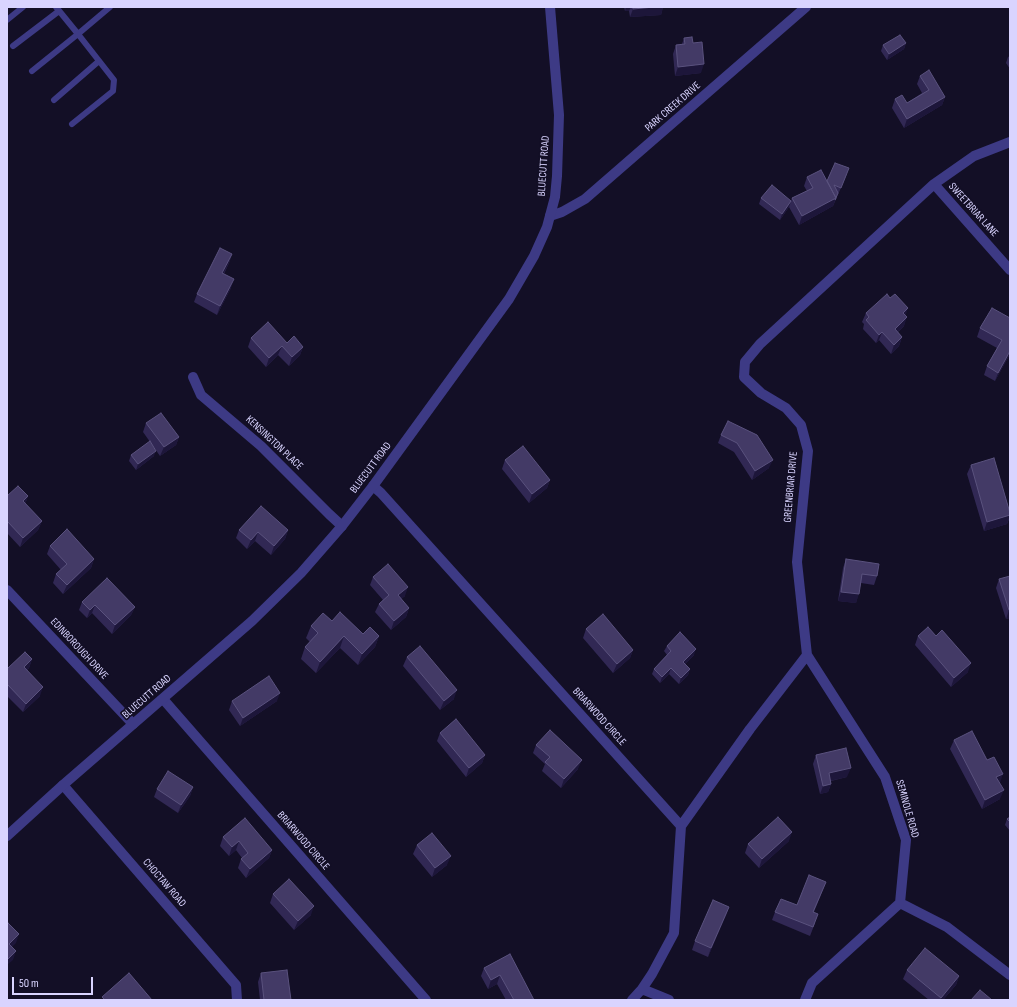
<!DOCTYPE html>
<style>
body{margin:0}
#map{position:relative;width:1017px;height:1007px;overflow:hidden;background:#130f26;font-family:"Sofia Sans Condensed",sans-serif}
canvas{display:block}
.frame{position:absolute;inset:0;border:8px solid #d9d4ff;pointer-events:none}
.scale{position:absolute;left:12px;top:977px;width:81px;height:18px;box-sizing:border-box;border:2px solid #d9d4ff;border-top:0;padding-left:5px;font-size:12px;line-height:14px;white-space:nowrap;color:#d9d4ff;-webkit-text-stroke:3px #130f26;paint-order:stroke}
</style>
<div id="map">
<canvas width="1017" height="1007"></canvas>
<div class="frame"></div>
<div class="scale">50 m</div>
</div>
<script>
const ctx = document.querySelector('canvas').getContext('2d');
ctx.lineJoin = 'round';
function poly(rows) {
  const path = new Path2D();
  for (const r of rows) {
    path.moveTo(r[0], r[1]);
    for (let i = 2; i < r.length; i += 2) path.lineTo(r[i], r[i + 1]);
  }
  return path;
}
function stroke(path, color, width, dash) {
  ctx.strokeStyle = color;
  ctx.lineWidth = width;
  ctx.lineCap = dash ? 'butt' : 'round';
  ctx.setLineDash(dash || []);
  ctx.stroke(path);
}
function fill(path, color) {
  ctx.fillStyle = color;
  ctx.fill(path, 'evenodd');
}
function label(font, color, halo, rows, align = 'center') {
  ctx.font = font + ' "Sofia Sans Condensed",sans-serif';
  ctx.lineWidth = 3.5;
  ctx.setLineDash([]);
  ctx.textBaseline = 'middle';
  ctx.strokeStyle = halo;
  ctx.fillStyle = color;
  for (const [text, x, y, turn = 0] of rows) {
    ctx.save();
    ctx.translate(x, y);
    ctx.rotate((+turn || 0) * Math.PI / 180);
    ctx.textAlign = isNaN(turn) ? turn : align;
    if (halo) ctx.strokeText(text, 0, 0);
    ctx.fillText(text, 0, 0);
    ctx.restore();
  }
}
stroke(poly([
 [56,7,78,34,110,7],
 [7,20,23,7],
 [13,46,59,11],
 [32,71,78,34,114,80,113,91,72,124],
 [54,100,99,61]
]), '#3d3a85', 6);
stroke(poly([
 [934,184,1010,270],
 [550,216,562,212,585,199,806,7],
 [193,377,201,395,261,446,329,514,342,526],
 [373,486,381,493,681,826,674,933,652,974,642,989,632,1000],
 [7,590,133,724],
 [163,699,426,1000],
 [63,785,236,985,237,1000],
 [681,826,750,729,807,655,797,562,808,451,801,425,786,408,761,393,744,377,745,362,760,344,934,184,974,156,1010,142],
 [900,903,947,927,1010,975],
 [642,989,669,1000],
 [805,1000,812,983,900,903,906,840,885,777,807,655]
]), '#3d3a85', 10);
stroke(poly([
 [7,836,63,785,252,621,301,573,342,526,373,486,509,299,534,256,547,227,555,197,557,176,559,115,550,7]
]), '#3d3a85', 10);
fill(poly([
 [624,7,663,7,661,15,630,17,629,11,625,11],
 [684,38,693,43,701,73,675,76,673,54,676,45,682,44],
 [906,43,904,49,887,60,881,51,883,45],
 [1010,56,1010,69,1006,63,1008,57],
 [920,76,945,97,942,105,904,128,892,108,895,99,907,103,922,93,917,84],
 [847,174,833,206,799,225,789,207,780,220,759,204,761,198,791,201,792,198,807,191,804,186,807,177,827,181],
 [232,254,229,263,224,274,231,288,217,315,194,302,197,294],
 [866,313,906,315,904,326,898,332,902,337,899,346,891,354,879,340,876,343,863,329,864,324,862,322],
 [1010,318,1010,354,995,381,984,375,987,366,997,348,977,337,980,328],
 [251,338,287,343,303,347,300,355,289,366,278,355,266,367,248,347],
 [728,421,769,468,752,480,734,452,718,443,721,435],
 [146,423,179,437,176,445,160,456,143,432],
 [131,455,154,456,136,470,129,461],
 [505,460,550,480,547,488,529,503,502,469],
 [971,465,1010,513,1010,517,1007,524,984,531,967,474],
 [7,496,28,496,25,504,42,521,38,530,20,547,7,533],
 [239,530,288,530,285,539,271,555,255,541,247,549,236,538],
 [50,546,94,559,91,568,63,594,53,583,56,574,61,570,47,554],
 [846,559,877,576,874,585,861,583,856,603,838,601,843,568],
 [1010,576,1010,618,1006,619,996,588,999,579],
 [373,577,405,596,401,599,409,608,406,617,391,630,375,612,379,604,383,600,370,585],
 [82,602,135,607,131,615,112,634,92,613,87,618,79,610],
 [332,621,363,634,379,636,375,647,358,665,340,648,316,673,301,659,305,647,310,642,306,638,311,626],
 [586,629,633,650,630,658,613,673,583,638],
 [918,636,968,672,951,687,915,645],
 [667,646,694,655,685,664,690,669,688,675,679,684,669,674,660,683,652,674,654,669,667,655,664,651],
 [407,657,454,699,440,710,403,666],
 [32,659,29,668,27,670,40,696,23,712,7,696,7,669],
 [232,701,277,701,240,726,229,710],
 [440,733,485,755,482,763,466,777,437,741],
 [954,740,999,783,1000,799,982,809,950,749],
 [536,745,578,769,561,788,542,771,545,764,533,753],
 [816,755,847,777,831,781,831,784,828,792,820,794,813,764],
 [193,787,190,796,178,813,154,797,157,789],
 [1010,817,1010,831,1005,825,1007,819],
 [223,837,272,850,269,858,246,878,238,868,241,859,242,858,236,850,229,856,220,846],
 [789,841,759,868,745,853,748,844],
 [417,845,447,865,432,877,413,854],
 [826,882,814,912,815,923,810,936,772,920,775,912,797,905],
 [273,894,311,915,294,930,270,903],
 [729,907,708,957,692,950,695,941],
 [510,954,534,1000,506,1000,497,984,488,989,481,976,484,968],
 [907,970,959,976,956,985,943,1000,929,1000,903,979],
 [261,973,291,1000,260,1000,258,982]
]), '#312854');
fill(poly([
 [626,7,631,7,629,11,625,11],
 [654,7,663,7,661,15,630,17,633,9],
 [906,43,904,49,887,60,889,54],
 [704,64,701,73,675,76,678,67],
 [945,97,942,105,904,128,907,119],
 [838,193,833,206,799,225,802,216],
 [791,201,789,207,780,220,782,214],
 [232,254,229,263,219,282,222,273],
 [234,279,231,288,217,315,220,306],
 [908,308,905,317,903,313],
 [907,317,904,326,892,337,895,329],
 [882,332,879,340,876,343,879,335],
 [902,337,899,346,891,354,894,345],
 [282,346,278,355,266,367,269,358],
 [303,347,300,355,289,366,292,357],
 [1010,351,1010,354,995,381,998,373],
 [179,437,176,445,160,456,164,447],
 [156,451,154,456,136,470,138,464],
 [773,460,769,468,752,480,755,471],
 [550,480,547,488,529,503,532,494],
 [28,496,25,505,23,501],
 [1010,515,1007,524,984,531,987,522],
 [42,521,38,530,20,547,23,538],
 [288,530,285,539,271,555,274,546],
 [258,532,255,541,247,549,251,540],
 [94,559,91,568,63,594,67,585],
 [408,587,405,596,395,604,398,595],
 [841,592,859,594,856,603,838,601],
 [95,605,92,613,87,618,90,610],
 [135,607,131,615,112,634,115,625],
 [409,608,406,617,391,630,394,621],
 [1009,610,1010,610,1010,618,1006,619],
 [344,636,340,648,316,673,320,662],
 [379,636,375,647,358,665,362,654],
 [696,649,694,655,681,668,683,662],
 [633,650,630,658,613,673,617,664],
 [32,659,29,668,21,675,24,667],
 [971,663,968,672,951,687,954,678],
 [671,668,669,674,660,683,662,677],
 [690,669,688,675,679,684,681,678],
 [43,687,40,696,23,712,26,704],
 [457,690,454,699,440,710,444,701],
 [280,693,277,701,240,726,243,718],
 [485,755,482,763,466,777,469,768],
 [582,760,578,769,561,788,564,779],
 [851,768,847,777,825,782,829,773],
 [1003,774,1000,783,996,777],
 [831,784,828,792,820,794,823,786],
 [193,787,190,796,178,813,181,805],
 [1004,790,1000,799,982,809,985,800],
 [792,832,789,841,759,868,762,859],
 [239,841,236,850,229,856,232,847],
 [272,850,269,858,246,878,250,869],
 [451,856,447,865,432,877,435,868],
 [314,906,311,915,294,930,298,921],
 [729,907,726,916,708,957,711,948],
 [19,934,16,943,7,952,9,944],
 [16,951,13,960,7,965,7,960],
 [500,975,497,984,488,989,491,980],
 [959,976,956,985,943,1000,940,1000,941,998]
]), '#1d163a');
const building = poly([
 [633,7,654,7,633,9,633,7],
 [900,35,906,43,889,54,883,45,900,35],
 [692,37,693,43,702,42,704,64,678,67,676,45,685,44,684,38,692,37],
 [929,70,945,97,907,119,895,99,902,95,907,103,929,90,920,76,929,70],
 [835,163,849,168,841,188,834,185,838,193,835,200,836,198,827,181,835,163],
 [821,170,836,198,802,216,792,198,813,188,807,177,821,170],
 [772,185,791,201,782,214,761,198,772,185],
 [220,248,232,254,222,273,234,279,220,306,197,294,220,248],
 [887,294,890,298,895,294,908,308,903,313,907,317,895,329,902,337,894,345,882,332,879,335,866,320,869,317,866,313,887,294],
 [992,308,1010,318,1010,351,998,373,987,366,1002,340,980,328,992,308],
 [268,322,287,343,294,336,303,347,292,357,282,346,269,358,251,338,268,322],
 [161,413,179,437,164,447,146,423,161,413],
 [728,421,757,435,773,460,755,471,737,443,721,435,728,421],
 [150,441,156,451,138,464,131,455,150,441],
 [523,446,550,480,532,494,505,460,523,446],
 [994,458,1010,513,1010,515,987,522,971,465,994,458],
 [18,486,28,496,23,501,42,521,23,538,7,521,7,496,18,486],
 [261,506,288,530,274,546,258,532,251,540,239,530,261,506],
 [67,529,94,559,67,585,56,574,67,564,50,546,67,529],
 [846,559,879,564,877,576,862,574,859,594,841,592,846,559],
 [388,564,408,587,398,595,409,608,394,621,379,604,389,595,373,577,388,564],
 [1010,576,1010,610,1009,610,999,579,1010,576],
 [107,578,135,607,115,625,95,605,90,610,82,602,107,578],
 [340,612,363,634,370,627,379,636,362,654,344,636,320,662,305,647,318,633,311,626,323,613,332,621,340,612],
 [603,614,633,650,617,664,586,629,603,614],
 [928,627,936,636,942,630,971,663,954,678,918,636,928,627],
 [680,632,696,649,683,662,690,669,681,678,671,668,662,677,654,669,671,651,667,646,680,632],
 [420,646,457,690,444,701,407,657,420,646],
 [25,652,32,659,24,667,43,687,26,704,7,684,7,669,25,652],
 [269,676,280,693,243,718,232,701,269,676],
 [456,719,485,755,469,768,440,733,456,719],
 [550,730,582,760,564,779,545,762,550,757,536,745,550,730],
 [972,731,987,760,994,757,1003,774,996,777,1004,790,985,800,954,740,972,731],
 [846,748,851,768,829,773,831,784,823,786,816,755,846,748],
 [168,771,193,787,181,805,157,789,168,771],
 [778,817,792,832,762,859,748,844,778,817],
 [1010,817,1010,822,1007,819,1010,817],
 [245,818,272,850,250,869,241,859,248,853,239,841,232,847,223,837,245,818],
 [432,833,451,856,435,868,417,845,432,833],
 [809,875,826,882,813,912,818,914,813,927,775,912,781,899,797,905,809,875],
 [289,879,314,906,298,921,273,894,289,879],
 [713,900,729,907,711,948,695,941,713,900],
 [8,923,19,934,9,944,16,951,7,960,7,924,8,923],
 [925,948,959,976,941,998,907,970,925,948],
 [510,954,534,1000,514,1000,500,975,491,980,484,968,510,954],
 [287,970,291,1000,264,1000,261,973,287,970],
 [129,973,152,1000,105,1000,102,997,129,973],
 [980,990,992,1000,971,1000,980,990]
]);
fill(building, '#433a66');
stroke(building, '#5a527e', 1);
label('11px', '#d9d4ff', '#130f26', [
 ["PARK CREEK DRIVE",673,107,-41],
 ["BLUECUTT ROAD",544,166,-86],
 ["SWEETBRIAR LANE",973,210,48],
 ["KENSINGTON PLACE",274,443,43],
 ["BLUECUTT ROAD",371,468,-53],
 ["GREENBRIAR DRIVE",791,487,-85],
 ["EDINBOROUGH DRIVE",79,649,47],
 ["BLUECUTT ROAD",147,697,-41],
 ["BRIARWOOD CIRCLE",599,717,48],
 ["SEMINOLE ROAD",907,809,74],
 ["BRIARWOOD CIRCLE",303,841,49],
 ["CHOCTAW ROAD",164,883,49]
]);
</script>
